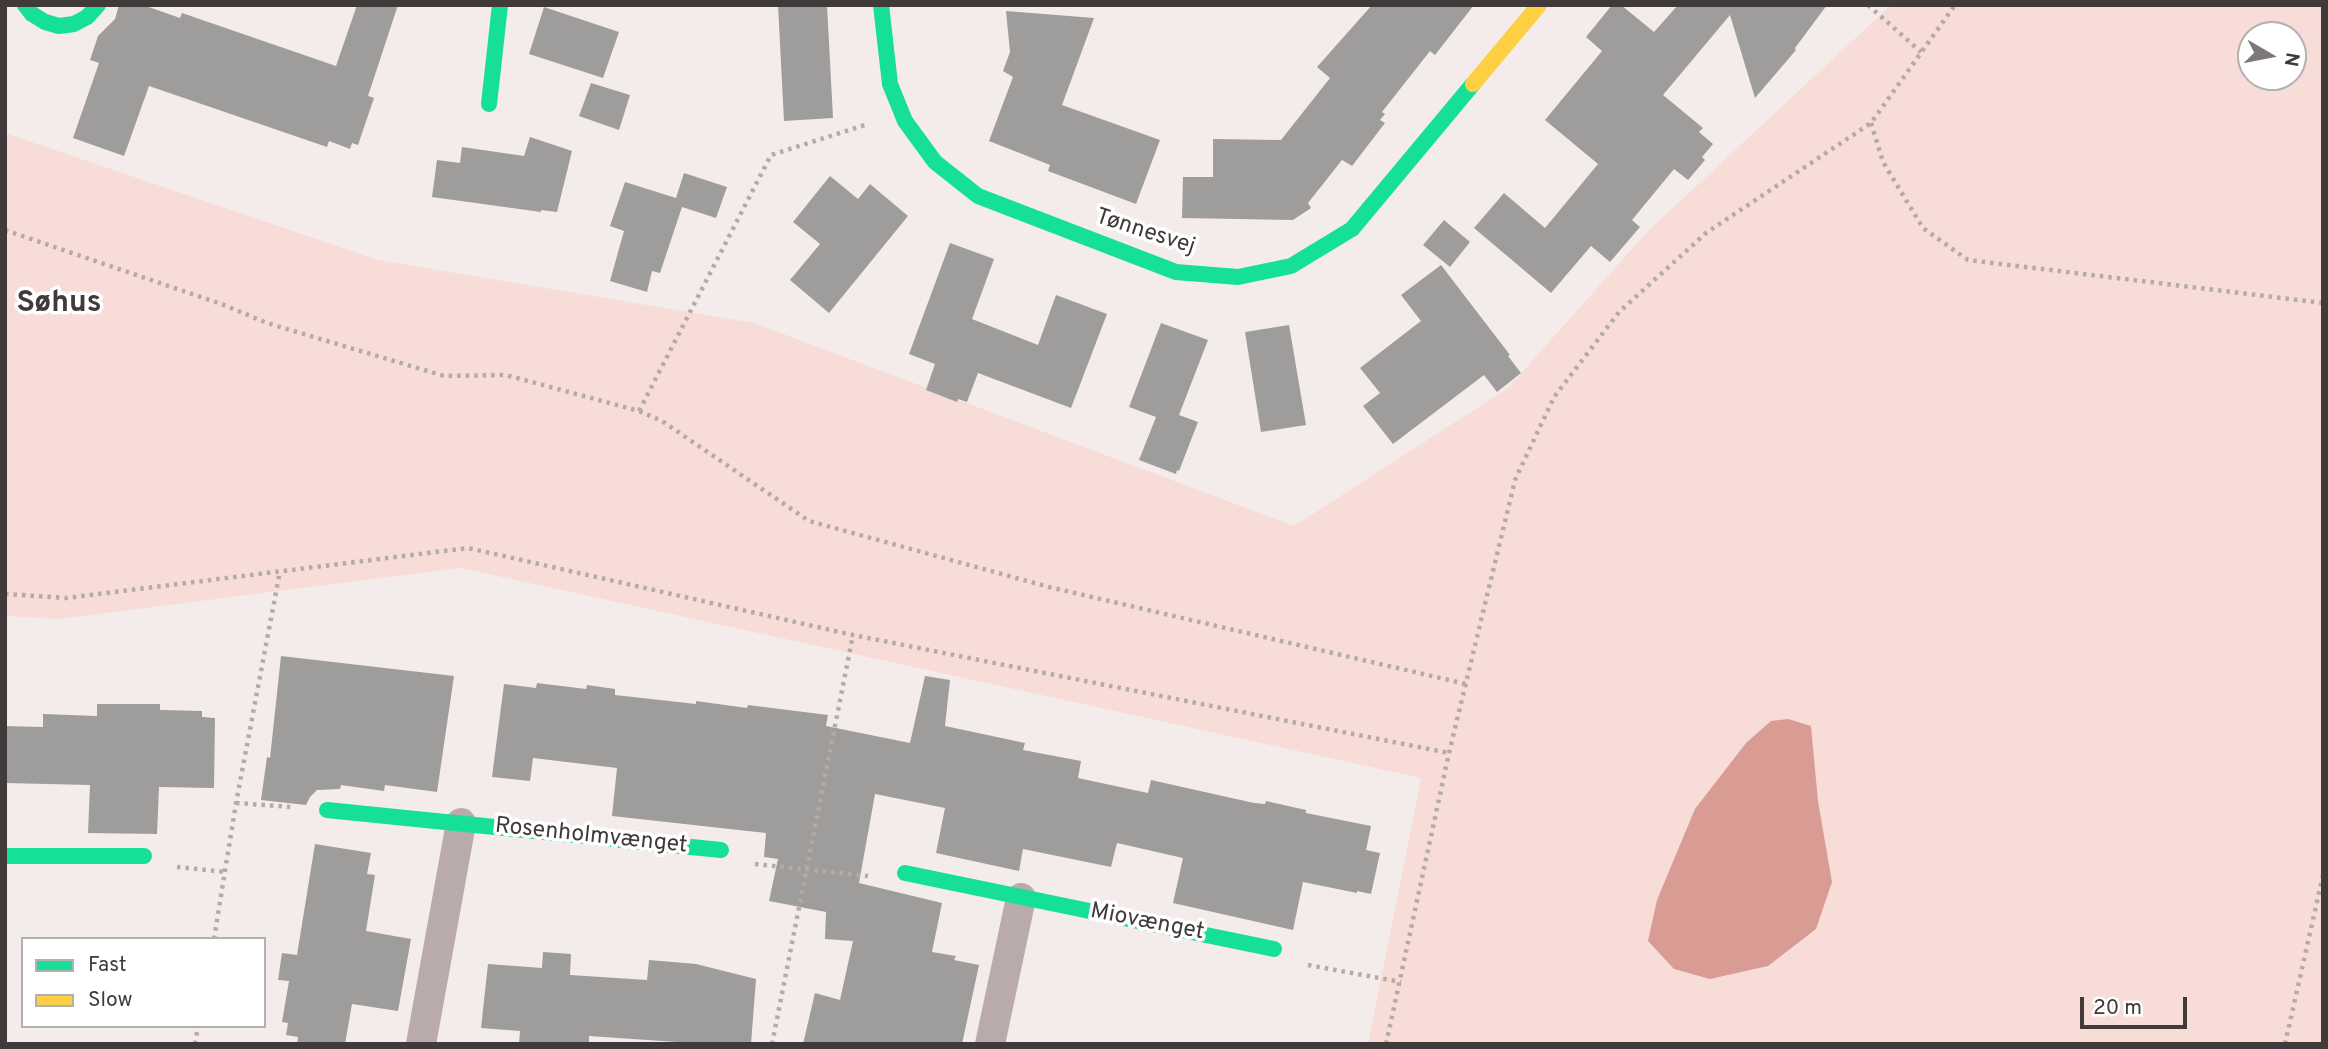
<!DOCTYPE html>
<meta charset="utf-8">
<style>
body{margin:0}
#map{position:relative;width:2328px;height:1049px;overflow:hidden;background:#f4eceb;font-family:Overpass,sans-serif}
canvas{display:block}
.frame{position:absolute;inset:0;border:7px solid #403a3a;pointer-events:none}
.legend{position:absolute;left:21px;top:937px;width:245px;height:91px;box-sizing:border-box;background:#fff;border:2px solid #b3b0b0;margin:0;padding:9px 12px;list-style:none;font-size:21px;color:#403a3a}
.legend li{display:flex;align-items:center;gap:14px;height:35px}
.legend b{width:35px;border:2px solid #b3b0b0}
.north{position:absolute;left:2237px;top:21px;width:70px;height:70px;box-sizing:border-box;background:#fff;border:2px solid #b3b0b0;border-radius:50%;rotate:100deg;font-size:19px;font-weight:700;line-height:28px;text-align:center;color:#403a3a}
.north::after{content:'';display:block;margin:auto;width:24px;height:32px;background:#7f7878;clip-path:polygon(50% 0,100% 100%,50% 72%,0 100%)}
.scale{position:absolute;left:2080px;top:997px;width:107px;height:32px;box-sizing:border-box;border:4px solid #403a3a;border-top:0;padding-left:9px;font-size:21px;line-height:24px;white-space:nowrap;color:#403a3a;-webkit-text-stroke:5px #fff;paint-order:stroke}
</style>
<div id="map">
<canvas width="2328" height="1049"></canvas>
<div class="frame"></div>
<ul class="legend">
<li><b style="height:9px;background:#16e098"></b>Fast</li>
<li><b style="height:9px;background:#ffcf43"></b>Slow</li>
</ul>
<div class="north">N</div>
<div class="scale">20 m</div>
</div>
<script>
const ctx = document.querySelector('canvas').getContext('2d');
ctx.lineJoin = 'round';
function fill(path, color) {
  ctx.fillStyle = color;
  ctx.fill(path, 'evenodd');
}
function poly(rows) {
  const path = new Path2D();
  for (const r of rows) {
    path.moveTo(r[0], r[1]);
    for (let i = 2; i < r.length; i += 2) path.lineTo(r[i], r[i + 1]);
  }
  return path;
}
function stroke(path, color, width, dash) {
  ctx.strokeStyle = color;
  ctx.lineWidth = width;
  ctx.lineCap = dash ? 'butt' : 'round';
  ctx.setLineDash(dash || []);
  ctx.stroke(path);
}
function label(font, color, halo, rows, align = 'center') {
  ctx.font = font + ' Overpass,sans-serif';
  ctx.lineWidth = 7;
  ctx.setLineDash([]);
  ctx.textBaseline = 'middle';
  ctx.strokeStyle = halo;
  ctx.fillStyle = color;
  for (const [text, x, y, turn = 0] of rows) {
    ctx.save();
    ctx.translate(x, y);
    ctx.rotate((+turn || 0) * Math.PI / 180);
    ctx.textAlign = isNaN(turn) ? turn : align;
    if (halo) ctx.strokeText(text, 0, 0);
    ctx.fillText(text, 0, 0);
    ctx.restore();
  }
}
fill(poly([
 [1891,5,2323,5,2323,1044,1368,1044,1421,778,461,568,58,619,5,616,5,133,378,260,754,323,1294,526,1508,388,1648,231],
 [2251,35,2293,35,2293,77,2251,77]
]), '#f8dcd7');
fill(poly([
 [1788,719,1811,726,1818,801,1832,882,1816,929,1768,966,1710,979,1674,969,1648,941,1657,900,1695,809,1746,743,1771,721]
]), '#d99c94');
fill(poly([
 [119,5,143,5,180,18,182,13,336,66,357,5,398,5,368,96,374,98,358,145,352,143,350,149,329,141,327,147,149,86,124,156,73,138,99,63,90,60,98,36,115,19],
 [778,5,827,5,833,118,784,121],
 [1372,5,1474,5,1435,55,1430,51,1382,112,1385,114,1380,120,1385,123,1352,166,1342,160,1308,203,1311,208,1293,220,1182,218,1183,177,1213,177,1213,139,1281,140,1330,78,1317,67],
 [1612,5,1621,5,1654,32,1678,5,1827,5,1795,48,1796,50,1755,98,1730,15,1663,95,1703,128,1699,132,1713,144,1702,157,1705,160,1688,180,1674,169,1632,220,1640,227,1610,262,1591,246,1551,293,1474,228,1504,193,1545,228,1598,164,1545,120,1602,51,1586,37],
 [544,7,619,32,603,78,529,54],
 [1006,11,1094,18,1062,105,1160,140,1136,204,1048,171,1050,165,989,141,1013,77,1003,71,1010,52],
 [591,83,630,95,619,130,579,116],
 [530,137,572,151,557,212,541,210,541,212,432,197,437,160,460,163,462,147,524,156],
 [684,173,727,187,716,218,682,207,660,273,652,271,647,292,610,281,624,231,610,226,625,182,676,198],
 [830,176,858,199,870,184,908,216,829,313,790,280,820,244,793,222],
 [1444,220,1470,242,1450,267,1423,245],
 [950,243,994,259,972,319,1038,345,1056,295,1107,314,1071,408,978,373,967,402,958,399,957,402,926,390,935,364,909,354],
 [1441,265,1510,355,1508,356,1521,373,1497,392,1484,375,1393,444,1363,406,1380,393,1360,368,1421,321,1401,295],
 [1161,323,1208,340,1179,415,1198,422,1179,471,1177,470,1176,474,1139,460,1156,417,1129,407],
 [1289,325,1306,425,1261,432,1245,332],
 [281,656,454,676,437,792,385,785,384,791,341,785,340,789,317,790,310,797,306,805,261,800,267,757,270,758],
 [925,676,950,680,945,726,1025,743,1023,750,1081,761,1078,778,1148,793,1151,780,1254,803,1265,804,1266,801,1306,810,1306,813,1371,826,1366,850,1380,853,1371,894,1357,891,1357,893,1303,882,1293,930,1173,903,1183,858,1117,843,1111,867,1023,849,1019,871,936,853,945,808,875,794,859,883,942,903,932,952,956,956,954,960,979,965,962,1044,803,1044,815,993,840,1000,853,941,825,939,826,912,769,901,778,859,764,857,766,833,612,816,617,768,533,758,530,781,492,777,504,684,536,688,537,683,586,689,587,685,615,689,615,695,696,704,696,701,747,708,748,705,828,715,826,726,910,743],
 [97,704,160,704,160,710,202,711,202,717,215,718,214,788,159,787,157,834,88,833,90,785,5,783,5,726,43,727,43,714,97,716],
 [315,844,371,853,367,874,375,875,366,931,411,939,398,1011,352,1004,345,1044,297,1044,298,1037,286,1035,288,1023,282,1022,289,981,278,980,282,953,297,955],
 [543,952,571,954,570,975,647,980,649,960,696,964,756,979,751,1044,706,1044,589,1036,589,1044,519,1044,520,1031,481,1028,488,964,542,968]
]), '#9e9d9c');
stroke(poly([
 [1868,5,1921,52],
 [1871,123,1883,162,1923,228,1968,260,2323,303],
 [5,230,224,305,267,323,444,376,506,375,639,411,662,421,809,521,1049,587,1466,684],
 [639,411,771,155,868,124],
 [5,594,66,598,468,548,853,635,1449,753],
 [236,803,291,807],
 [755,864,868,876],
 [177,867,226,872],
 [214,939,236,803,280,571],
 [1308,965,1401,982],
 [195,1044,198,1026],
 [772,1044,853,635],
 [1386,1044,1449,753,1515,480,1554,397,1619,312,1706,233,1871,123,1955,5],
 [2285,1044,2323,875]
]), '#b4aba9', 4.5, [3.5, 5]);
stroke(poly([
 [421,1044,461,823],
 [990,1044,1021,898]
]), '#b8abaa', 30);
stroke(poly([
 [25,5,32,14,45,22,59,26,74,24,87,17,98,5],
 [881,5,890,84,905,121,935,162,978,196,1176,272,1238,277,1291,266,1352,229,1473,84],
 [489,104,500,5],
 [327,810,721,850],
 [5,856,144,856],
 [905,873,1274,949]
]), '#16e098', 16);
stroke(poly([
 [1473,84,1539,5]
]), '#ffcf43', 16);
label('23px', '#403a3a', '#fff', [
 ["Tønnesvej",1145,233,18],
 ["Rosenholmvænget",591,837,6],
 ["Miovænget",1147,923,11]
]);
label('bold 30px', '#403a3a', '#fff', [
 ["Søhus",59,305]
]);
</script>
